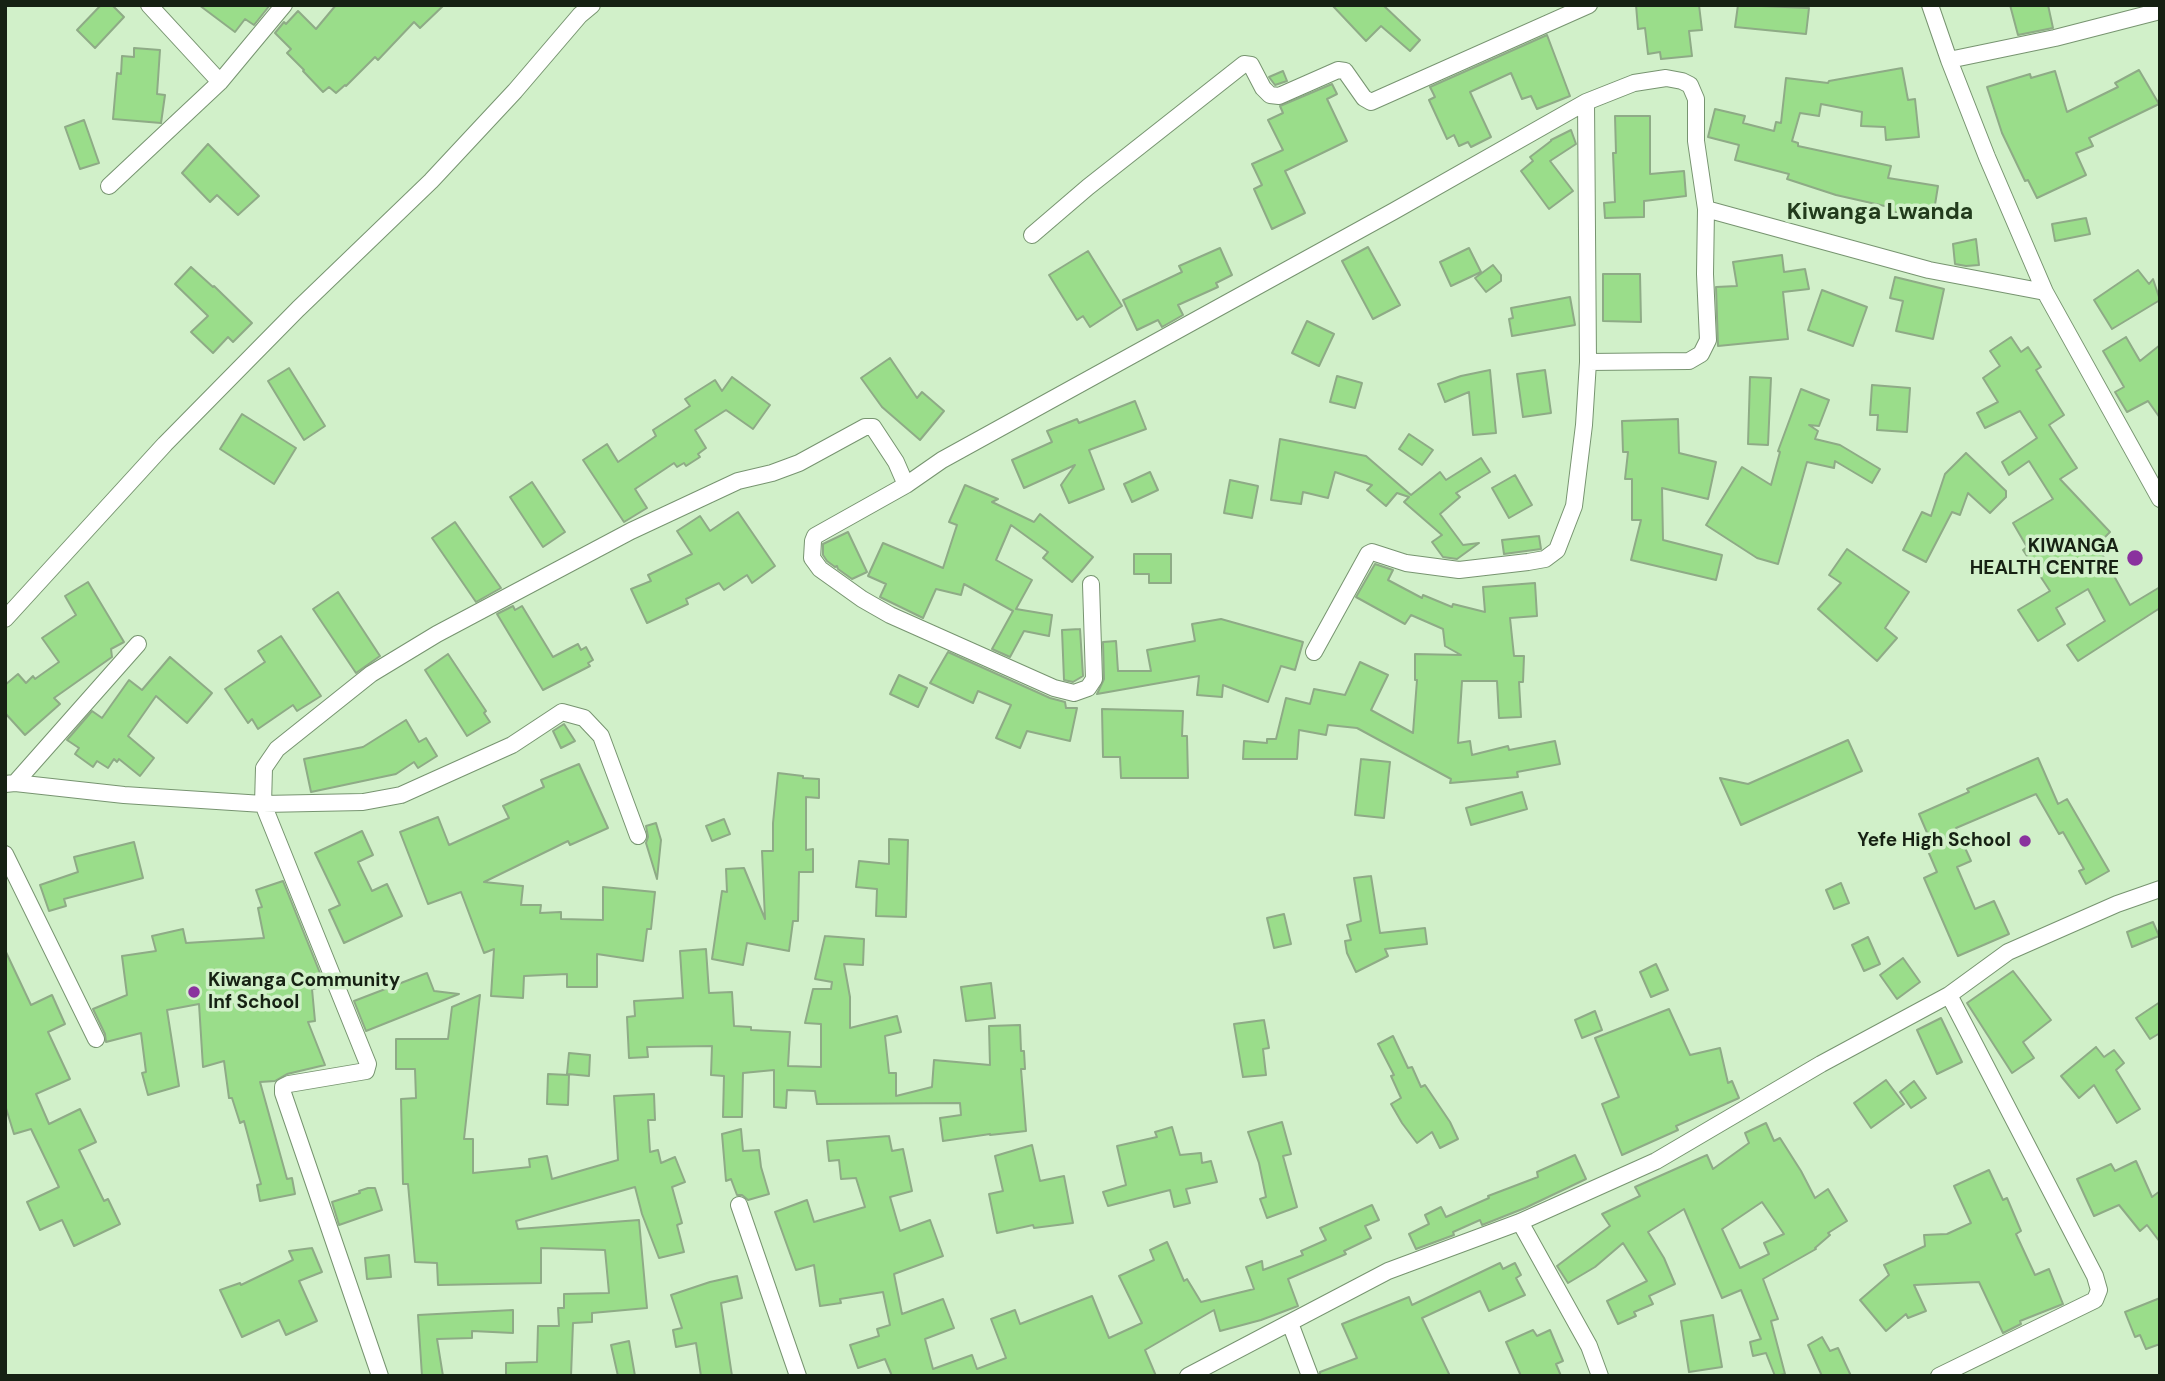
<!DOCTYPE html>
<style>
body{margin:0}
#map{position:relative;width:2165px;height:1381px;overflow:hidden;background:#d1f0c9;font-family:"DM Sans",sans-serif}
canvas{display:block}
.frame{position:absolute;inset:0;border:7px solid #162113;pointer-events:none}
</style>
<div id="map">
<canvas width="2165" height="1381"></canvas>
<div class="frame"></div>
</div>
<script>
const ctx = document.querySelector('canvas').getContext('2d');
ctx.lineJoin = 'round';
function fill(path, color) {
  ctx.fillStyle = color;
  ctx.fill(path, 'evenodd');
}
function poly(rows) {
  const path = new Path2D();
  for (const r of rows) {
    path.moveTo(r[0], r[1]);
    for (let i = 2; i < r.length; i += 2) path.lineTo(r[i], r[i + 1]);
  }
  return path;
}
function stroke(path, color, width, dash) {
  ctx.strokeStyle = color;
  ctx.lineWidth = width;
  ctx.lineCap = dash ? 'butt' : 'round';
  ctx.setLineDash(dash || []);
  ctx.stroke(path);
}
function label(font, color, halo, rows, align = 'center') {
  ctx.font = font + ' "DM Sans",sans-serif';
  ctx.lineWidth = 7;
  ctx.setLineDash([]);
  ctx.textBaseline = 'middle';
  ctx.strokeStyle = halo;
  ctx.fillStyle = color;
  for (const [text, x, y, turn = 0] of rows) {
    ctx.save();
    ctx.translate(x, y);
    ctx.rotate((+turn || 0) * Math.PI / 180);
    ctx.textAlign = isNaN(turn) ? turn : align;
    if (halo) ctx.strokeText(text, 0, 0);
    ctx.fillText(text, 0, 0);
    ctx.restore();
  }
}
const building = poly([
 [101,5,112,5,124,17,95,48,77,30,101,5],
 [199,5,270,5,254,25,245,19,235,32,199,5],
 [336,5,444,5,420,28,414,22,378,60,375,57,346,86,345,85,336,93,329,87,323,92,303,71,304,70,287,53,291,49,275,33,284,22,286,24,298,11,316,29,336,5],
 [1332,5,1383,5,1420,40,1410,51,1381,26,1366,41,1332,5],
 [1636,5,1699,5,1702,30,1689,31,1692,56,1661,59,1660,52,1648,54,1645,28,1638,29,1636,5],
 [1738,5,1809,8,1806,34,1735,27,1738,5],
 [2010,5,2048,5,2053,28,2018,35,2010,5],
 [1547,35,1570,96,1537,109,1531,96,1522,99,1511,73,1470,92,1491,137,1471,147,1468,142,1459,146,1454,135,1447,139,1429,100,1435,97,1430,87,1547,35],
 [134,48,160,50,157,94,165,95,161,123,113,119,117,73,121,74,122,56,134,57,134,48],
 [1902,68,1908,100,1915,99,1919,137,1886,140,1885,127,1861,126,1862,112,1821,104,1819,116,1800,113,1792,141,1798,143,1798,146,1891,166,1888,178,1938,186,1933,217,1888,211,1889,207,1836,195,1787,179,1789,174,1735,160,1739,145,1708,137,1715,109,1745,116,1743,123,1774,131,1776,122,1781,123,1786,78,1828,83,1829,81,1902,68],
 [2139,70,2159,104,2089,138,2093,146,2076,153,2086,175,2037,198,2028,180,2025,181,2002,133,1987,87,2030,74,2031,78,2055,71,2067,112,2118,87,2115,83,2139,70],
 [1283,71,1287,81,1275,85,1269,77,1283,71],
 [1332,84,1337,94,1327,99,1347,141,1285,171,1305,213,1272,229,1254,189,1262,185,1252,164,1283,150,1268,120,1283,113,1280,106,1332,84],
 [1615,116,1650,116,1650,174,1684,171,1686,196,1644,201,1644,217,1605,218,1604,203,1615,202,1613,153,1616,153,1615,116],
 [84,120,99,163,80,169,65,127,84,120],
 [1571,130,1576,144,1550,161,1573,191,1549,209,1521,171,1533,161,1530,157,1551,141,1551,140,1571,130],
 [208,144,259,196,238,215,217,195,210,202,182,173,208,144],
 [2086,218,2090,234,2055,241,2052,224,2086,218],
 [1976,239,1979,265,1966,266,1955,264,1953,244,1976,239],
 [1368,247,1400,305,1373,319,1342,261,1368,247],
 [1220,248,1232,275,1216,283,1218,287,1178,305,1183,315,1162,327,1158,320,1137,330,1123,300,1182,272,1179,266,1220,248],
 [1469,248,1481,272,1451,286,1440,262,1469,248],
 [1088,251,1122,306,1090,327,1083,316,1077,320,1049,275,1088,251],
 [1782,255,1784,272,1805,269,1809,289,1783,292,1788,339,1718,346,1716,287,1737,286,1733,262,1782,255],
 [1493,265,1501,275,1501,281,1486,292,1475,278,1493,265],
 [191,267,213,287,214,286,252,323,233,342,228,337,213,353,191,332,208,316,175,284,191,267],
 [2138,270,2149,284,2153,279,2160,300,2112,329,2094,300,2138,270],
 [1603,274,1640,274,1641,322,1603,321,1603,274],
 [1895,277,1944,289,1933,339,1896,331,1903,301,1890,298,1895,277],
 [1822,290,1867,307,1853,346,1808,330,1822,290],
 [1570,297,1575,325,1512,336,1509,319,1513,318,1511,308,1570,297],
 [1307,321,1334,334,1319,366,1292,353,1307,321],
 [2011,337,2021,352,2028,347,2041,367,2036,370,2064,415,2049,425,2077,468,2060,479,2110,532,2097,545,2130,605,2160,587,2160,608,2078,661,2067,645,2105,621,2088,589,2056,608,2065,624,2038,641,2018,610,2050,591,2023,550,2027,547,2013,523,2053,499,2029,461,2009,475,2002,462,2037,438,2020,411,1985,428,1977,413,1998,402,1983,378,2000,366,1990,351,2011,337],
 [2126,337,2140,361,2160,345,2160,418,2148,401,2127,412,2115,392,2124,387,2103,351,2126,337],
 [890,358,917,398,922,392,944,411,920,440,882,407,861,378,890,358],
 [289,368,325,426,304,440,268,381,289,368],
 [1490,370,1496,433,1473,435,1469,392,1445,402,1438,384,1461,376,1490,370],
 [1545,370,1551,413,1523,417,1517,374,1545,370],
 [1337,376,1362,383,1355,408,1330,402,1337,376],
 [732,377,770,405,753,429,726,410,695,430,706,448,698,454,700,457,686,466,684,463,677,467,674,463,635,489,647,508,624,522,583,460,607,444,618,462,656,436,653,430,690,406,685,399,715,380,722,391,732,377],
 [1750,377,1771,378,1768,445,1748,444,1750,377],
 [1872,385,1910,388,1907,432,1877,430,1878,415,1870,415,1872,385],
 [1801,389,1829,400,1819,426,1809,425,1818,431,1815,439,1840,445,1880,469,1872,483,1835,461,1834,468,1807,462,1778,564,1757,558,1706,525,1742,467,1771,485,1780,452,1778,451,1801,389],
 [1135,401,1146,429,1089,450,1104,489,1069,503,1061,485,1075,465,1024,488,1012,460,1052,442,1047,431,1077,419,1079,423,1135,401],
 [242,414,296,448,274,484,220,449,242,414],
 [1678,419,1679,453,1716,462,1708,499,1662,488,1663,540,1722,555,1716,580,1631,560,1641,520,1632,520,1632,479,1625,479,1628,452,1623,452,1622,421,1678,419],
 [1409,434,1433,450,1422,465,1399,449,1409,434],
 [1280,439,1366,456,1411,495,1440,472,1446,480,1481,458,1490,472,1456,493,1460,497,1440,514,1463,545,1479,543,1457,559,1443,557,1432,542,1442,535,1404,502,1409,497,1397,493,1386,506,1367,490,1372,485,1335,472,1328,498,1303,492,1301,504,1271,500,1280,439],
 [1966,453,2006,491,2006,497,1990,513,1968,493,1960,515,1952,512,1926,562,1903,550,1922,512,1931,516,1945,474,1966,453],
 [1150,472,1158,490,1132,502,1124,484,1150,472],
 [1515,475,1532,505,1509,518,1492,488,1515,475],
 [1230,480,1258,486,1252,518,1224,513,1230,480],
 [532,482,565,532,543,547,510,497,532,482],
 [965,485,998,499,992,502,1034,522,1040,514,1093,557,1072,582,1043,558,1048,552,1011,525,996,560,1032,580,1016,609,1052,615,1049,636,1024,631,1010,657,992,649,1013,611,964,584,961,595,936,589,923,618,880,597,886,584,868,576,883,543,943,568,957,525,949,522,965,485],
 [738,512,775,566,752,583,747,575,724,590,719,583,686,599,688,604,647,623,631,589,651,581,648,575,692,554,677,531,700,516,710,531,738,512],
 [455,522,501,588,476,602,432,538,455,522],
 [848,532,867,572,852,579,838,569,837,566,835,567,827,561,823,555,823,544,848,532],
 [1539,536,1541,549,1504,554,1502,540,1539,536],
 [1847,549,1909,592,1885,628,1897,638,1877,661,1818,609,1841,583,1829,575,1847,549],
 [1134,554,1171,554,1171,583,1149,583,1149,574,1134,574,1134,554],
 [1375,564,1393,570,1388,580,1422,598,1423,595,1452,607,1453,604,1485,612,1483,587,1535,583,1537,616,1510,618,1514,656,1524,656,1523,682,1519,682,1521,717,1499,718,1497,681,1462,681,1458,743,1470,741,1472,755,1508,746,1509,750,1555,741,1560,764,1517,772,1518,777,1450,783,1451,779,1357,728,1328,725,1326,735,1299,730,1297,759,1243,759,1244,741,1267,743,1267,739,1276,739,1286,698,1310,704,1314,689,1345,695,1360,662,1388,675,1371,710,1413,733,1417,680,1415,680,1415,654,1461,655,1445,646,1443,629,1411,615,1405,624,1356,597,1375,564],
 [88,582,124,642,111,649,112,657,54,698,60,704,25,735,5,713,5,685,18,674,26,683,33,676,35,679,59,662,42,638,76,615,65,596,88,582],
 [338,592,380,656,356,673,313,609,338,592],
 [513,606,515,610,522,606,553,657,578,644,581,650,586,647,593,660,588,663,590,666,543,690,497,614,513,606],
 [1221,619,1303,642,1295,670,1281,666,1268,702,1223,685,1222,697,1197,695,1199,676,1097,694,1104,679,1103,642,1116,641,1118,671,1151,671,1147,650,1195,641,1192,624,1221,619],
 [1080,629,1083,676,1073,682,1064,680,1062,630,1080,629],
 [281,636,321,696,297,711,293,705,258,729,252,719,248,723,225,689,265,662,258,651,281,636],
 [948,652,1050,698,1065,702,1066,708,1077,708,1070,741,1027,731,1020,748,996,738,1011,705,978,691,973,703,930,683,948,652],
 [448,654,486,711,484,713,490,722,467,736,425,670,448,654],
 [170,657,212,693,187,723,156,696,128,736,154,758,140,776,119,759,117,762,114,759,108,768,97,761,93,767,75,754,79,748,67,740,92,711,102,718,129,680,142,690,170,657],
 [899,675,927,688,918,707,890,694,899,675],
 [1102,709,1183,711,1182,736,1187,736,1188,778,1121,778,1120,757,1103,757,1102,709],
 [406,720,419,742,426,738,437,756,418,768,414,762,396,774,311,792,304,759,363,747,406,720],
 [564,724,575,741,561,748,553,731,564,724],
 [1848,740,1862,771,1741,825,1720,778,1748,784,1848,740],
 [2038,758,2058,804,2067,799,2109,871,2086,884,2079,871,2084,869,2063,832,2059,834,2036,794,1956,828,1971,861,1957,867,1975,909,1994,901,2009,934,1958,956,1924,878,1937,872,1925,844,1931,842,1919,814,1969,792,1967,789,2038,758],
 [1361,759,1390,762,1384,818,1355,815,1361,759],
 [579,764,608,828,570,845,568,841,484,882,523,886,521,905,541,905,540,913,561,912,561,919,603,920,603,887,655,892,651,929,647,929,643,961,597,954,597,987,567,987,567,974,524,976,523,998,491,996,494,949,484,953,461,892,428,904,400,832,438,817,449,845,509,818,503,806,544,787,541,780,579,764],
 [778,773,803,776,803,778,819,779,819,798,806,797,806,850,813,849,813,872,799,872,798,921,793,921,789,951,747,943,743,965,712,959,722,891,727,892,726,869,744,868,765,919,762,851,773,851,773,823,778,773],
 [1522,792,1527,809,1471,825,1466,808,1522,792],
 [724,819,730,834,712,841,706,826,724,819],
 [656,823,661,840,657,879,646,843,648,837,646,826,656,823],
 [362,831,373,855,358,862,372,891,387,884,402,916,344,943,329,910,340,905,315,853,362,831],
 [889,839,908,840,906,917,876,916,877,889,856,887,859,861,889,864,889,839],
 [134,842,143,878,64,899,66,906,49,911,40,885,78,872,74,857,134,842],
 [1371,876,1380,933,1425,928,1427,944,1385,949,1388,956,1356,972,1347,953,1345,941,1351,940,1347,925,1361,921,1354,878,1371,876],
 [283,881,322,978,323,987,312,989,315,1021,308,1022,325,1065,287,1074,275,1081,260,1082,287,1179,292,1178,295,1194,260,1201,257,1185,261,1184,244,1121,240,1123,232,1098,229,1098,224,1061,203,1067,199,1004,167,1010,179,1086,148,1095,142,1073,146,1072,141,1033,106,1042,105,1034,93,1009,127,995,122,956,156,951,152,936,183,929,186,943,264,938,258,908,262,907,256,890,283,881],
 [1841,883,1849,903,1834,909,1826,890,1841,883],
 [1284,914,1291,944,1274,948,1267,918,1284,914],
 [2153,922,2159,936,2132,947,2127,932,2153,922],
 [825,936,864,939,863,965,844,964,850,997,850,1028,897,1016,901,1032,885,1036,889,1073,896,1073,896,1096,932,1087,934,1060,990,1065,989,1026,1020,1025,1021,1051,1024,1051,1025,1069,1021,1069,1026,1131,990,1135,990,1134,943,1141,940,1118,961,1115,960,1103,817,1104,815,1091,787,1090,786,1108,774,1107,774,1070,743,1073,742,1117,723,1117,724,1076,711,1075,712,1046,647,1047,648,1057,629,1058,627,1017,635,1016,634,1001,683,998,680,951,706,949,709,993,732,992,734,1026,751,1027,751,1030,790,1032,788,1066,821,1067,821,1024,805,1023,813,989,831,989,832,982,815,979,825,936],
 [1868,937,1880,964,1864,971,1852,945,1868,937],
 [5,950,31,1005,52,995,65,1024,48,1032,70,1079,36,1094,49,1124,80,1109,96,1142,79,1150,104,1201,108,1199,120,1224,74,1246,62,1220,40,1230,27,1202,59,1187,31,1129,14,1134,5,1105,5,950],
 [1903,958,1920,982,1897,999,1880,975,1903,958],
 [1656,964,1668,990,1651,997,1640,972,1656,964],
 [2013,971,2051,1020,2023,1042,2034,1058,2012,1073,1967,1003,2013,971],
 [427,973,434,991,459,994,366,1031,354,1001,427,973],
 [991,983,995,1018,966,1021,961,987,991,983],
 [480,995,464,1139,473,1139,473,1173,530,1167,529,1159,547,1156,552,1179,618,1160,614,1096,654,1094,655,1120,648,1120,650,1152,658,1150,661,1163,675,1157,685,1182,672,1187,682,1223,677,1225,684,1252,659,1258,642,1214,635,1187,516,1221,518,1229,639,1220,647,1308,592,1313,592,1322,573,1323,571,1376,506,1376,506,1363,537,1362,538,1326,559,1326,558,1308,564,1308,564,1294,609,1293,605,1250,541,1248,541,1283,438,1285,437,1263,415,1262,408,1184,403,1184,401,1099,416,1098,415,1069,396,1069,396,1039,448,1039,452,1007,480,995],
 [2160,1002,2160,1033,2150,1039,2136,1018,2160,1002],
 [1669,1009,1690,1055,1720,1048,1728,1083,1732,1081,1739,1098,1676,1126,1678,1130,1622,1155,1602,1104,1619,1097,1595,1038,1669,1009],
 [1595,1011,1602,1030,1582,1038,1575,1020,1595,1011],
 [1941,1018,1962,1062,1937,1074,1917,1030,1941,1018],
 [1264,1020,1269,1048,1263,1049,1266,1075,1243,1077,1234,1024,1264,1020],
 [1393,1036,1408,1068,1412,1067,1421,1087,1425,1085,1450,1122,1458,1139,1440,1148,1432,1132,1417,1143,1402,1123,1391,1104,1401,1098,1391,1076,1394,1075,1378,1044,1393,1036],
 [2096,1047,2104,1057,2114,1050,2124,1063,2116,1070,2140,1109,2117,1123,2094,1085,2079,1098,2061,1076,2096,1047],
 [569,1053,590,1055,589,1076,567,1074,569,1053],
 [548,1074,569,1075,568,1105,547,1104,548,1074],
 [1886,1080,1904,1104,1871,1128,1854,1103,1886,1080],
 [1914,1081,1926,1098,1911,1108,1900,1092,1914,1081],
 [1282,1122,1291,1154,1283,1156,1297,1207,1267,1218,1260,1199,1266,1197,1259,1163,1248,1132,1282,1122],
 [1766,1123,1774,1141,1780,1138,1801,1171,1815,1198,1828,1189,1847,1221,1828,1233,1830,1235,1815,1248,1816,1249,1763,1279,1778,1319,1771,1321,1785,1374,1775,1376,1766,1353,1753,1356,1750,1342,1761,1339,1741,1290,1722,1298,1684,1209,1648,1232,1664,1258,1675,1284,1649,1296,1653,1304,1634,1312,1636,1316,1618,1324,1607,1301,1647,1281,1623,1243,1595,1267,1568,1283,1557,1266,1610,1226,1602,1214,1640,1196,1635,1187,1707,1155,1713,1169,1749,1143,1745,1133,1766,1123],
 [1762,1202,1784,1234,1764,1243,1769,1254,1740,1268,1722,1229,1762,1202],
 [1172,1127,1180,1155,1201,1153,1202,1163,1211,1161,1217,1182,1186,1189,1190,1203,1174,1207,1170,1190,1108,1206,1103,1192,1126,1185,1117,1146,1157,1137,1155,1132,1172,1127],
 [741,1129,743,1151,759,1150,761,1167,769,1194,748,1200,742,1195,737,1195,731,1179,726,1181,722,1134,741,1129],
 [889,1136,892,1151,903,1149,912,1191,890,1197,900,1231,930,1220,943,1256,894,1274,902,1314,943,1299,954,1328,925,1339,933,1369,972,1355,977,1369,1006,1358,991,1319,1015,1310,1020,1324,1092,1296,1109,1338,1142,1323,1119,1276,1154,1260,1150,1250,1167,1242,1184,1281,1187,1279,1201,1302,1254,1289,1246,1267,1262,1261,1263,1270,1303,1255,1301,1251,1326,1240,1320,1228,1372,1205,1379,1220,1365,1226,1371,1238,1344,1251,1346,1254,1288,1279,1298,1306,1261,1320,1220,1331,1214,1310,1145,1350,1156,1376,892,1376,885,1359,858,1368,850,1345,879,1336,877,1329,890,1325,883,1292,840,1299,841,1303,820,1306,814,1265,796,1270,775,1212,807,1200,814,1222,865,1207,856,1178,841,1179,839,1160,829,1161,827,1141,889,1136],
 [1032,1145,1040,1181,1064,1176,1073,1223,1034,1228,1033,1225,997,1233,989,1194,1003,1191,995,1156,1032,1145],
 [1575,1155,1586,1179,1525,1208,1482,1225,1480,1220,1453,1232,1454,1235,1416,1249,1409,1234,1429,1224,1425,1215,1441,1207,1446,1217,1489,1198,1488,1196,1538,1177,1537,1172,1575,1155],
 [2136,1161,2152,1197,2160,1191,2160,1242,2147,1225,2140,1231,2119,1205,2094,1216,2077,1179,2111,1164,2115,1171,2136,1161],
 [1989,1170,2003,1200,2007,1198,2021,1231,2016,1234,2035,1275,2049,1269,2063,1304,2020,1321,2021,1324,2003,1333,1979,1282,1914,1285,1926,1311,1908,1318,1906,1314,1886,1331,1860,1300,1889,1275,1884,1265,1925,1246,1924,1235,1947,1234,1971,1223,1954,1186,1989,1170],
 [368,1188,375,1188,382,1210,339,1225,332,1202,360,1193,359,1191,368,1188],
 [312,1248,322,1272,299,1281,317,1321,286,1335,279,1320,242,1337,220,1290,240,1283,241,1285,293,1260,289,1251,312,1248],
 [389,1255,391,1277,367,1279,365,1258,389,1255],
 [1500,1263,1503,1269,1515,1263,1521,1275,1516,1278,1525,1295,1489,1311,1480,1291,1422,1318,1450,1376,1320,1376,1320,1372,1357,1358,1342,1324,1409,1297,1412,1305,1500,1263],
 [737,1276,742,1298,721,1303,732,1376,701,1376,696,1343,676,1347,673,1330,682,1328,671,1295,710,1282,737,1276],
 [2160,1298,2160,1344,2146,1349,2140,1335,2135,1337,2125,1312,2160,1298],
 [513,1310,513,1333,472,1331,472,1338,437,1339,443,1376,422,1376,418,1315,513,1310],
 [1713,1315,1722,1367,1689,1372,1681,1321,1713,1315],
 [1533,1330,1537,1336,1550,1330,1563,1361,1556,1364,1561,1376,1521,1376,1506,1342,1533,1330],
 [1822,1337,1830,1351,1838,1348,1851,1376,1822,1376,1808,1345,1822,1337],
 [629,1341,635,1376,618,1376,611,1345,629,1341]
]);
fill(building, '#9add8a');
stroke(building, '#8eab86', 2);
const street = poly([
 [149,5,220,82],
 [1930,5,1949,60,1987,157,2045,292,2160,499],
 [1949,60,2055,38,2160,11],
 [109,186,220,82,284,5],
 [1706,209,1929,270,2045,292],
 [1032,235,1088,187,1244,64,1251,65,1263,88,1270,95,1279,96,1338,70,1345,71,1364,98,1371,102,1589,5],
 [1091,584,1094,679,1088,688,1074,693,1054,688,890,615,862,599,820,569,812,558,813,541,815,536,906,485,942,460,1394,211,1586,102,1634,83,1666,78,1682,81,1690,85,1696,99,1696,141,1706,209,1705,274,1708,340,1701,354,1689,361,1588,362],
 [5,619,165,444,298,309,431,181,515,91,580,15,592,5],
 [1314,652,1368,554,1372,552,1406,563,1459,570,1528,562,1545,559,1557,550,1574,506,1584,425,1588,362,1586,102],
 [15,783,138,644],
 [5,784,15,783,124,795,263,804,363,802,401,795,512,745,562,712,584,718,601,736,638,836],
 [5,854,96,1039],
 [739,1205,798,1376],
 [1520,1222,1589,1346,1600,1376],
 [1290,1323,1310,1376],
 [380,1376,283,1093,283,1087,289,1084,366,1071,368,1064,263,804,264,768,277,749,371,674,437,634,631,531,738,481,772,473,799,463,865,427,873,427,896,462,906,485],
 [1188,1376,1388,1271,1520,1222,1656,1161,1821,1064,1949,995,2008,952,2117,904,2160,889],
 [1939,1376,2095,1300,2099,1290,2095,1276,1949,995]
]);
stroke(street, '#779470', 18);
stroke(street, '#fff', 16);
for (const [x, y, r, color] of [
 [2135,558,9,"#8a329e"],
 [2025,841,7,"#8a329e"],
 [194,992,7,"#8a329e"]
]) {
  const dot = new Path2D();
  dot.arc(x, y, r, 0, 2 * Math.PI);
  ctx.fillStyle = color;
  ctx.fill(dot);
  stroke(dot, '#d1f0c9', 2.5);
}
label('bold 19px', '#162113', '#d1f0c9', [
 ["KIWANGA",2119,547],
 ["HEALTH CENTRE",2119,569],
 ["Yefe High School",2011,841],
 ["Kiwanga Community",208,981,"left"],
 ["Inf School",208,1003,"left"]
], 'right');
label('bold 23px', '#223b1c', '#d1f0c9', [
 ["Kiwanga Lwanda",1880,213]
]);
</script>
